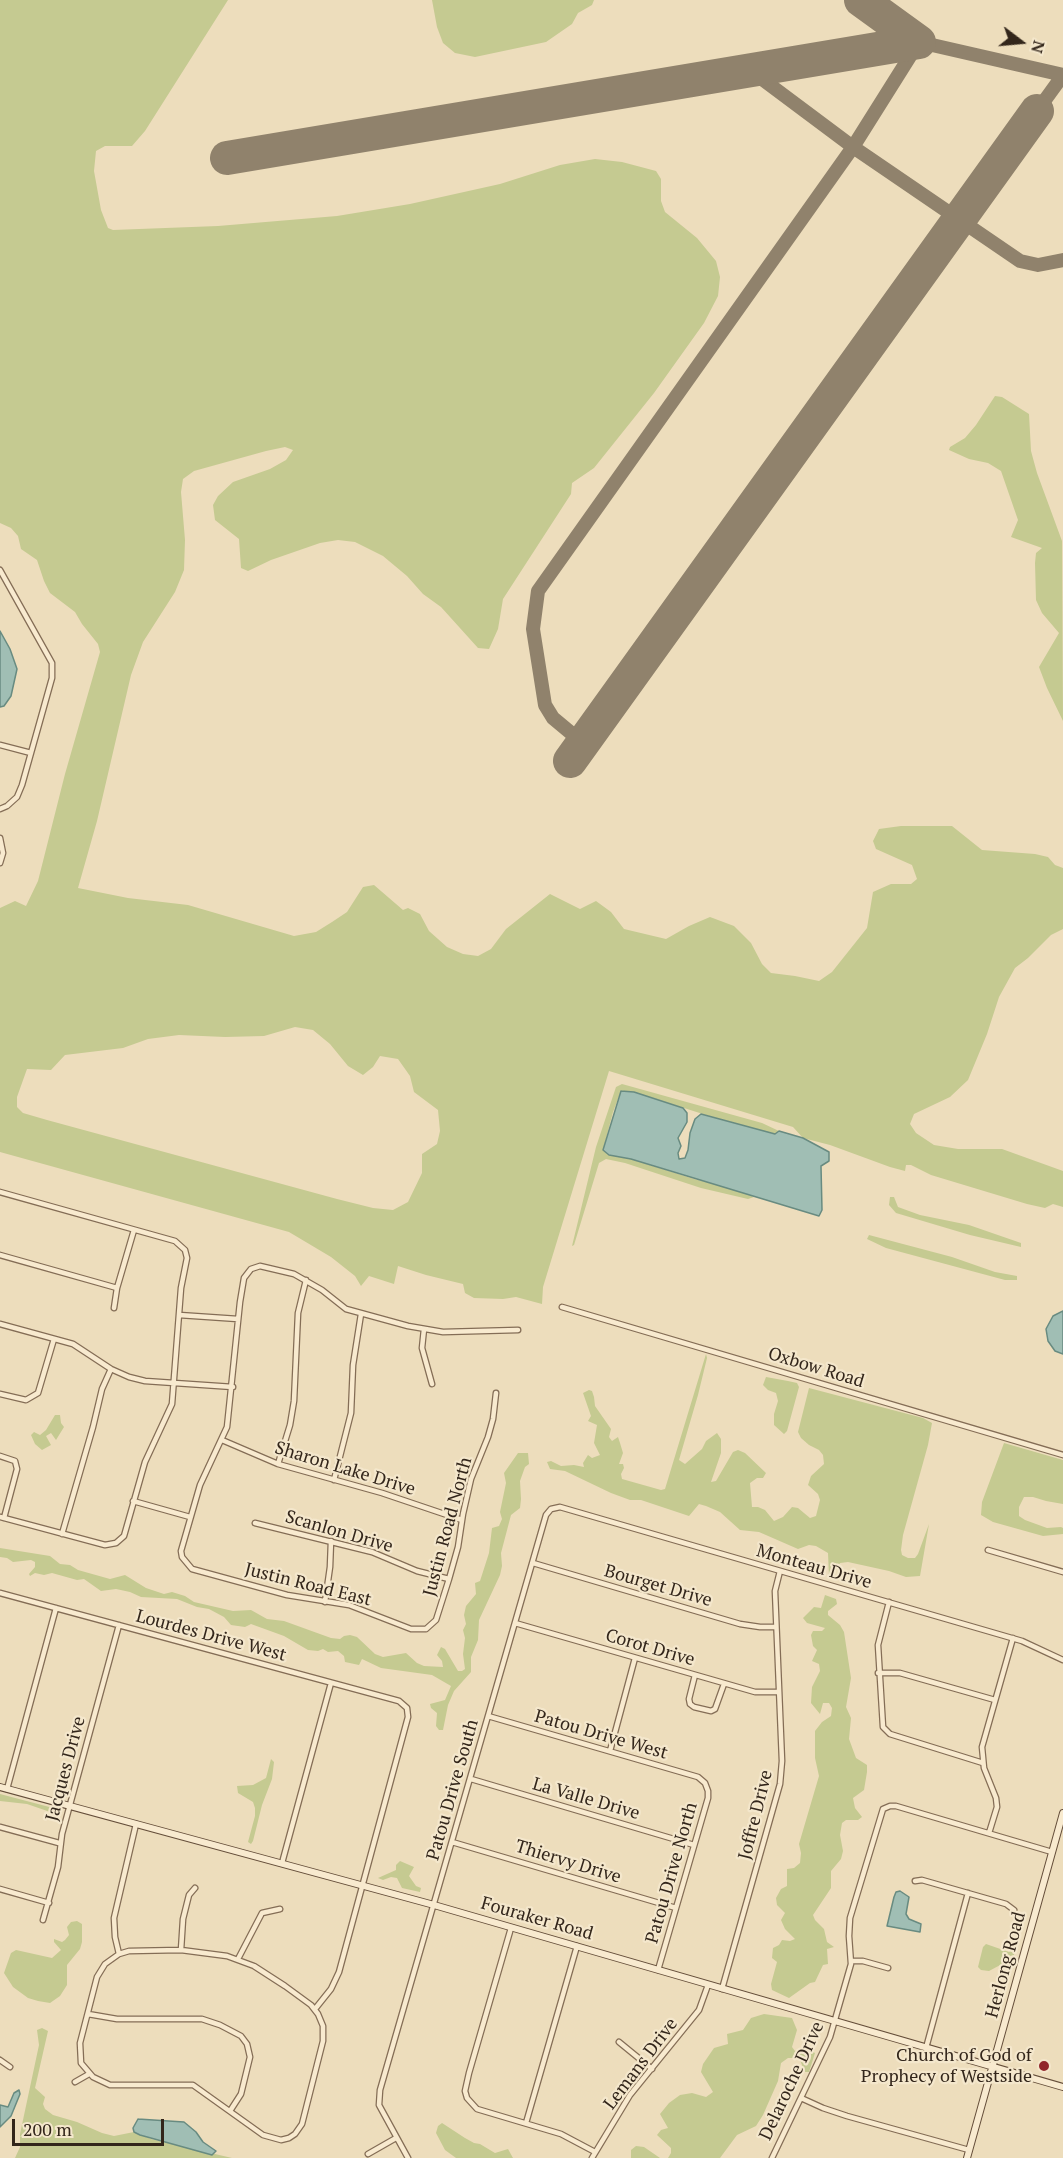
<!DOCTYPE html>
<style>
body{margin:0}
#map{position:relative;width:1063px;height:2158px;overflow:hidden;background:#edddbc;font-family:"PT Serif",serif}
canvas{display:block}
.north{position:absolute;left:991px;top:12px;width:60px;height:60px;-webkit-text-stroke:4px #f4e7cc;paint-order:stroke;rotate:106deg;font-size:16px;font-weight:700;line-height:24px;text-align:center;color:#33261b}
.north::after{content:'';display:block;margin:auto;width:21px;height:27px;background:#33261b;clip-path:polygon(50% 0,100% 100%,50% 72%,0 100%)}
.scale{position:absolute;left:12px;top:2119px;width:152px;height:27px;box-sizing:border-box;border:3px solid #33261b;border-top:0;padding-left:8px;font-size:18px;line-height:21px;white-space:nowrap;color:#33261b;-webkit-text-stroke:4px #f4e7cc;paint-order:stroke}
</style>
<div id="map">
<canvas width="1063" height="2158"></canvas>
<div class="north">N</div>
<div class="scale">200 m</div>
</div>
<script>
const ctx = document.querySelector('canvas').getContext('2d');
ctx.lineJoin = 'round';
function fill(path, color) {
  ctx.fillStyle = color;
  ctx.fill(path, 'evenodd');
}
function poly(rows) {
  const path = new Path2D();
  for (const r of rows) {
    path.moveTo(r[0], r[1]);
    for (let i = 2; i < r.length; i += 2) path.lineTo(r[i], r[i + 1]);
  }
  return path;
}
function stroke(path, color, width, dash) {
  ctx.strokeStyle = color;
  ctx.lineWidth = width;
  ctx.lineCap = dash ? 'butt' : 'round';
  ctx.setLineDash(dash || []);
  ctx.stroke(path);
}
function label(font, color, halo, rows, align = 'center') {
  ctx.font = font + ' "PT Serif",serif';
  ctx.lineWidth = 4.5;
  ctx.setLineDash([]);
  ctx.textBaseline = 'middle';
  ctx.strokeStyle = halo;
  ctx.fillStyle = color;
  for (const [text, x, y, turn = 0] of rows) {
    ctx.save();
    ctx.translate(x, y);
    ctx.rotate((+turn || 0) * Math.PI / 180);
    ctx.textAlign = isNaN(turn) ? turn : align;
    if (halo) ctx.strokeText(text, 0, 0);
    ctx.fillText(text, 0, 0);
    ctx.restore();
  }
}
fill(poly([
 [0,0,228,0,145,131,132,146,105,146,96,151,94,171,101,210,108,228,113,230,218,226,337,216,410,204,500,184,560,165,595,159,622,162,656,171,661,179,661,201,665,212,697,238,716,261,720,277,718,296,704,323,654,393,594,468,572,483,571,494,503,599,498,629,489,649,478,648,441,607,423,594,407,576,383,556,355,542,338,540,320,543,271,560,248,571,241,568,239,539,215,520,213,505,218,496,233,482,270,469,286,460,293,450,285,447,266,451,194,471,183,479,181,492,185,540,184,570,175,592,143,642,131,675,97,821,78,888,128,898,188,905,294,936,316,932,332,922,347,912,363,887,374,885,403,910,408,908,420,914,429,931,447,947,463,954,478,956,491,949,506,929,550,894,580,909,596,901,611,912,624,929,666,939,689,926,710,917,734,926,751,943,762,964,771,973,795,976,819,981,832,972,867,928,873,892,891,884,911,884,917,879,912,865,876,849,873,841,879,829,901,826,952,826,982,850,1035,854,1048,857,1055,865,1063,868,1063,929,1051,935,1028,958,1015,968,999,997,987,1034,968,1080,950,1097,914,1114,910,1124,916,1133,934,1145,958,1149,1002,1149,1063,1171,1063,1207,1053,1204,1045,1208,1027,1204,931,1175,911,1165,906,1165,905,1171,890,1167,830,1145,803,1138,793,1127,609,1071,543,1287,542,1304,516,1297,503,1299,474,1298,465,1293,463,1284,426,1275,398,1266,394,1284,369,1276,361,1286,355,1276,331,1257,289,1232,0,1152,0,908,15,901,26,906,38,881,65,774,100,652,98,644,82,624,75,612,50,593,44,581,37,560,21,549,18,536,11,528,0,523],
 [295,1027,313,1030,330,1044,348,1066,363,1075,373,1067,380,1056,398,1059,410,1076,414,1092,438,1110,440,1131,437,1144,422,1154,422,1173,408,1202,393,1210,373,1208,337,1199,47,1120,23,1113,17,1107,17,1097,27,1069,51,1070,65,1055,123,1048,148,1039,179,1035,225,1037,264,1036],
 [432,0,594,0,592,5,578,13,572,24,546,42,475,57,455,53,443,43,437,27],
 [995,396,1002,397,1029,414,1031,451,1037,473,1062,541,1063,721,1047,688,1039,667,1059,633,1042,613,1036,600,1035,563,1036,553,1042,548,1011,537,1018,520,1001,471,988,463,969,459,949,450,950,447,965,438,976,425],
 [622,1084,762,1123,779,1131,775,1134,709,1116,634,1092,621,1091,613,1112,603,1150,609,1155,631,1159,694,1179,736,1189,754,1197,748,1199,701,1188,625,1163,606,1159,599,1163,574,1245,572,1246,596,1147,616,1087],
 [890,1197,894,1197,898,1207,920,1215,969,1225,1021,1243,1021,1247,970,1235,896,1213,889,1205],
 [869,1235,952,1257,995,1272,1017,1276,1017,1280,1005,1280,886,1248,867,1239],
 [706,1354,707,1358,698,1395,679,1460,685,1464,702,1449,706,1441,717,1433,721,1439,721,1453,711,1482,716,1481,733,1452,738,1450,745,1453,766,1473,763,1478,757,1478,750,1483,752,1507,758,1507,765,1510,774,1521,783,1517,792,1507,798,1508,810,1518,816,1516,820,1500,818,1494,808,1485,811,1476,824,1464,823,1455,819,1450,809,1445,801,1438,798,1432,809,1388,923,1418,932,1423,928,1445,903,1535,901,1550,902,1555,908,1558,915,1558,918,1554,929,1524,920,1576,906,1577,889,1571,848,1562,840,1563,833,1576,829,1576,828,1553,816,1546,809,1545,798,1549,759,1532,740,1530,720,1512,706,1506,699,1504,689,1516,641,1500,630,1500,611,1493,565,1471,550,1469,547,1462,551,1461,561,1466,574,1465,584,1467,583,1463,588,1455,592,1458,600,1455,594,1443,597,1425,588,1421,591,1416,583,1393,589,1390,592,1391,594,1397,595,1406,611,1429,609,1437,612,1441,618,1437,620,1443,623,1453,619,1464,623,1464,624,1468,621,1474,622,1479,661,1490,665,1489],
 [766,1377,788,1381,797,1383,799,1387,787,1431,784,1434,774,1425,774,1414,778,1401,776,1393,768,1390,763,1385],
 [55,1415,60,1415,61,1423,64,1427,56,1440,51,1433,46,1436,51,1445,42,1450,35,1444,31,1435,34,1432,40,1435,46,1430],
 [1004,1443,1063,1460,1063,1504,1046,1501,1033,1497,1024,1497,1019,1507,1019,1516,1025,1520,1047,1528,1061,1527,1063,1528,1063,1534,1043,1536,993,1522,981,1515,982,1502],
 [518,1453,528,1453,529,1464,525,1467,520,1481,521,1499,520,1508,511,1515,501,1553,502,1566,500,1575,479,1620,478,1640,471,1657,471,1672,454,1691,448,1705,443,1730,439,1730,436,1726,437,1713,431,1708,430,1704,445,1700,451,1686,432,1675,381,1668,362,1659,359,1665,345,1662,344,1656,338,1651,328,1652,323,1649,318,1651,308,1650,284,1636,251,1624,245,1627,231,1625,224,1617,209,1609,197,1607,177,1599,141,1597,130,1592,116,1589,101,1591,84,1579,77,1580,52,1573,44,1575,35,1573,30,1576,29,1574,35,1567,35,1562,31,1560,13,1562,7,1558,0,1557,0,1548,50,1556,60,1564,70,1565,78,1570,110,1579,125,1575,146,1588,164,1594,172,1592,185,1596,194,1602,233,1611,251,1610,267,1619,284,1621,331,1638,340,1639,344,1636,350,1635,357,1637,375,1654,383,1657,406,1653,417,1663,424,1666,443,1667,442,1661,437,1655,441,1647,445,1649,458,1671,462,1671,465,1669,463,1654,465,1638,463,1630,466,1624,464,1615,466,1606,476,1594,475,1583,480,1581,489,1553,492,1528,499,1526,502,1519,500,1512,506,1483,504,1473],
 [825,1595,836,1599,837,1604,828,1611,828,1615,840,1625,844,1632,851,1678,846,1707,851,1718,849,1739,856,1758,867,1765,867,1772,864,1790,853,1798,855,1808,862,1817,858,1820,846,1820,842,1823,840,1835,843,1851,841,1859,831,1871,831,1888,813,1915,815,1920,824,1929,827,1942,834,1947,827,1949,828,1964,823,1965,815,1982,810,1983,789,1998,772,1990,771,1984,777,1962,772,1958,773,1948,779,1945,782,1940,790,1941,795,1939,785,1929,781,1920,785,1913,777,1905,776,1898,781,1889,787,1886,787,1869,794,1868,800,1863,801,1853,799,1844,819,1776,815,1758,815,1731,822,1722,831,1716,832,1708,829,1703,823,1703,820,1714,811,1703,812,1687,820,1671,819,1664,812,1661,817,1650,813,1646,811,1635,813,1631,822,1631,825,1628,807,1623,803,1618,814,1607,821,1608],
 [271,1759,274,1762,272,1779,262,1805,253,1841,251,1844,248,1842,255,1816,255,1808,253,1802,238,1793,237,1786,253,1785,266,1778],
 [0,1794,57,1809,58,1813,56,1814,27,1804,0,1801],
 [400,1861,414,1867,409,1876,416,1886,421,1888,420,1892,402,1888,397,1878,391,1877,383,1880,378,1878,396,1870,396,1865],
 [77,1921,82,1924,82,1942,80,1949,67,1965,67,1985,60,1996,50,2003,38,2001,28,1998,13,1987,4,1973,11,1953,16,1950,52,1958,61,1950,54,1942,54,1939,62,1942,65,1940,69,1935,67,1927,71,1922],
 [1013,1940,1017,1940,1017,1942,1014,1955,1006,1957,1004,1963,989,1971,981,1970,978,1967,983,1947,986,1944,1009,1952,1011,1950],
 [764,2014,792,2018,797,2030,792,2047,795,2051,806,2048,815,2053,809,2072,805,2072,799,2058,788,2058,781,2063,778,2081,763,2115,756,2126,737,2135,720,2158,668,2158,671,2153,671,2148,657,2135,661,2130,668,2128,660,2114,669,2103,680,2095,692,2093,706,2097,713,2092,701,2072,703,2064,714,2048,728,2044,727,2034,743,2030,751,2018],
 [42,2028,48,2031,35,2088,45,2097,43,2104,45,2109,53,2115,77,2122,102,2133,114,2136,134,2132,151,2139,232,2158,15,2158,20,2147,20,2134,39,2045,37,2030],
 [442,2123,465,2138,474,2143,480,2144,495,2153,508,2149,513,2158,456,2158,445,2150,436,2133,438,2126],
 [636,2146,644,2147,660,2158,631,2158,631,2150]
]), '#c5ca91');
const water = poly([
 [0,631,10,649,17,669,11,696,4,706,0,707,0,631],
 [621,1091,634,1092,683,1108,687,1113,687,1122,678,1138,681,1146,678,1153,679,1159,685,1158,688,1150,690,1133,695,1119,701,1114,775,1134,779,1131,803,1138,829,1152,829,1161,821,1166,822,1210,819,1216,631,1159,609,1155,603,1150,621,1091],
 [1063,1311,1063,1354,1055,1351,1048,1341,1046,1329,1053,1316,1063,1311],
 [900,1891,909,1897,906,1914,909,1919,921,1924,920,1932,887,1926,894,1897,896,1892,900,1891],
 [19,2090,20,2094,11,2116,0,2127,0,2105,8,2107,14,2093,19,2090],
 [138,2119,184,2122,196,2132,203,2142,216,2151,212,2155,140,2135,134,2132,133,2128,138,2119]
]);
fill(water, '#a0beb4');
stroke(water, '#688b81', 1.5);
stroke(poly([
 [750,70,853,147,1020,261,1038,265,1063,260],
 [1037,111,1063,75],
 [583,743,553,718,545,705,533,629,538,591,853,147,919,42,1063,75]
]), '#90826c', 14);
stroke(poly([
 [227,158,919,42,861,0],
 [570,761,1037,111]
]), '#90826c', 34);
const street = poly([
 [0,570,52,663,52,678,22,785,17,797,7,806,0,809],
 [0,745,31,753],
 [0,838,3,853,0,863],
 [0,1192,175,1241,185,1250,187,1258,181,1288,172,1404,145,1462,124,1536,116,1543,105,1545,0,1517],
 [0,1255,117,1288],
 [562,1307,1063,1455],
 [114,1308,117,1288,134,1230],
 [179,1315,238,1319],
 [0,1324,73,1344,111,1369,129,1377,145,1381,233,1387],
 [424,1329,422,1348,432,1384],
 [496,1393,493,1419,488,1437,471,1479,463,1514,458,1547,449,1579,436,1620,426,1629,411,1629,349,1605,287,1595,192,1569,182,1557,181,1551,200,1485,227,1427,240,1302,244,1278,251,1269,260,1266,294,1274,322,1290,346,1309,408,1326,443,1332,518,1330],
 [0,1394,26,1400,38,1393,54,1339],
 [222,1440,278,1464,382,1493,462,1520],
 [0,1456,15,1461,17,1469,4,1518],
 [278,1464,290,1425,294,1401,298,1313,306,1280],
 [334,1480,351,1413,353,1365,361,1314],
 [133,1501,190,1517],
 [255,1523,372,1552,417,1571,449,1579],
 [62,1534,93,1427,102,1389,111,1369],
 [988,1550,1063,1572],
 [533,1563,740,1624,760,1627,776,1627],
 [0,1593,399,1701,407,1708,408,1717,339,1972,331,1989,315,2009],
 [325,1602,330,1567,331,1541],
 [889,1602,878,1645,883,1727,890,1734,983,1763],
 [515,1623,755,1692,779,1692],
 [878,1673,900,1673,995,1700],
 [695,1675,689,1699,690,1704,694,1707,711,1711,715,1709,724,1684],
 [488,1716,698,1777,705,1783,708,1791,708,1798,658,1970],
 [610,1751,635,1658],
 [471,1779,694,1845],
 [7,1789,56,1608],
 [0,1827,59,1843],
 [989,1833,997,1807,996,1798,984,1768,982,1747,1013,1638],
 [452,1842,676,1908],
 [282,1863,331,1683],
 [915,1881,922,1880,1006,1904,1014,1910],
 [0,1889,49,1903],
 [43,1920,58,1867,62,1834,119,1625],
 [511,1928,469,2073,465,2091,467,2098,477,2109,561,2134,595,2152],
 [181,1950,227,1956,254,1966,285,1986,311,2005,318,2014,323,2026,323,2041,302,2124,295,2134,289,2138,281,2140,263,2135,193,2085,110,2085,93,2077,81,2063,80,2043,97,1977,105,1964,119,1954,129,1951,181,1950],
 [181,1950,183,1919,189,1895,195,1888],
 [119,1954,115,1937,114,1918,136,1824],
 [238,1959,262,1913,280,1909],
 [852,1961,863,1961,888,1968],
 [722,1989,780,1784,782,1761,775,1591,780,1571],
 [88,2014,117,2019,202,2019,220,2025,241,2036,247,2044,250,2057,241,2094,230,2111],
 [619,2042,652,2069],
 [926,2048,968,1893],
 [0,2060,10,2067],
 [75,2082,89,2074],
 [801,2098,823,2108,847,2116,969,2150],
 [526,2123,577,1946],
 [368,2154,396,2138],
 [408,2158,379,2105,380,2090,546,1515,551,1509,560,1507,1022,1641,1063,1660],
 [592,2158,630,2095,699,2010,708,1985],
 [772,2158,830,2037,851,1964,849,1936,850,1918,883,1809,890,1806,896,1806,1052,1852]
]);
const secondary = poly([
 [0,1787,434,1905,1063,2087],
 [967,2158,1063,1813]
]);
stroke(street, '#846d56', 7);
stroke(secondary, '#654e3a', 8);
stroke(street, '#f8eacf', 4.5);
stroke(secondary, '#f8eacf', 6);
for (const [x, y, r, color] of [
 [1044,2066,6,"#92272b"]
]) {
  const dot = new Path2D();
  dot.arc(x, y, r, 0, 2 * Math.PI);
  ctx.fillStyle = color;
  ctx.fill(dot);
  stroke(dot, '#f4e7cc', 2);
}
label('18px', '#33261b', '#f4e7cc', [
 ["Oxbow Road",816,1368,17],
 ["Sharon Lake Drive",345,1469,17],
 ["Justin Road North",448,1527,-75],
 ["Scanlon Drive",339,1532,16],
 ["Monteau Drive",814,1567,16],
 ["Justin Road East",308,1585,14],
 ["Bourget Drive",658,1586,16],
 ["Lourdes Drive West",211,1636,15],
 ["Corot Drive",650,1648,16],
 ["Patou Drive West",601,1735,16],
 ["Jacques Drive",66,1769,-75],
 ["Patou Drive South",453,1790,-74],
 ["La Valle Drive",586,1799,16],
 ["Joffre Drive",756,1815,-76],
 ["Thiervy Drive",568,1862,17],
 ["Patou Drive North",672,1873,-74],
 ["Fouraker Road",537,1919,16],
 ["Herlong Road",1006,1965,-75],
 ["Lemans Drive",641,2064,-53],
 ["Delaroche Drive",792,2081,-65]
]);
label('18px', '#33261b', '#f4e7cc', [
 ["Church of God of",1032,2056],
 ["Prophecy of Westside",1032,2077]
], 'right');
</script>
